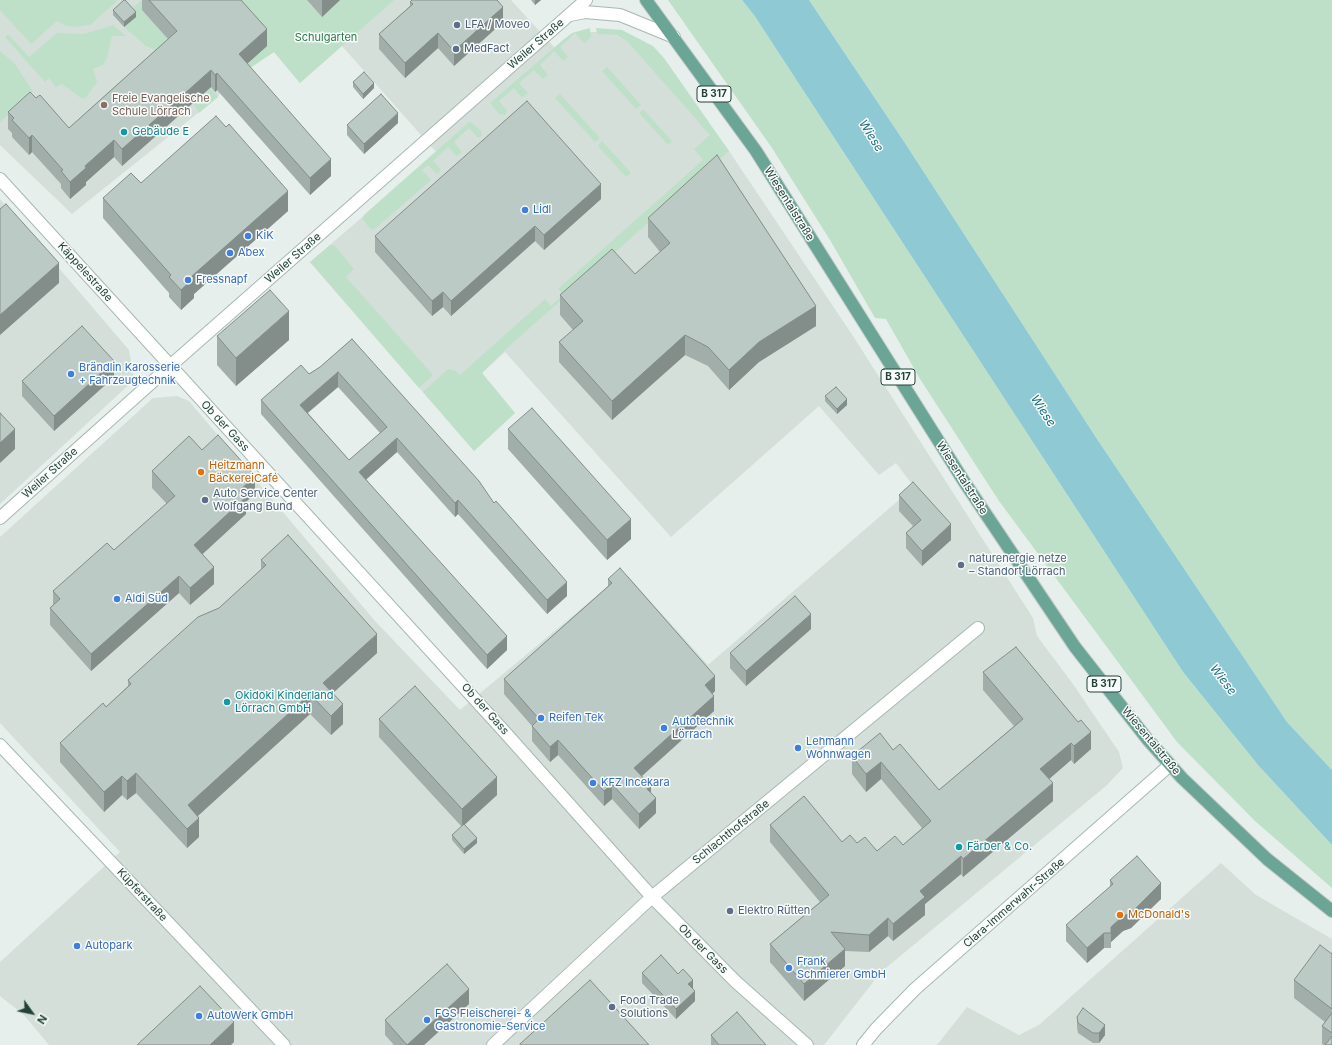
<!DOCTYPE html>
<meta charset="utf-8">
<style>
body{margin:0}
#map{position:relative;width:1332px;height:1045px;overflow:hidden;background:#e6efeb;font-family:Inter,sans-serif}
canvas{display:block}
.north{position:absolute;left:12px;top:993px;width:40px;height:40px;-webkit-text-stroke:3px #f7fbf9;paint-order:stroke;rotate:123deg;font-size:11px;font-weight:700;line-height:16px;text-align:center;color:#24423a}
.north::after{content:'';display:block;margin:auto;width:14px;height:18px;background:#24423a;clip-path:polygon(50% 0,100% 100%,50% 72%,0 100%)}
</style>
<div id="map">
<canvas width="1332" height="1045"></canvas>
<div class="north">N</div>
</div>
<script>
const ctx = document.querySelector('canvas').getContext('2d');
ctx.lineJoin = 'round';
function fill(path, color) {
  ctx.fillStyle = color;
  ctx.fill(path, 'evenodd');
}
function poly(rows) {
  const path = new Path2D();
  for (const r of rows) {
    path.moveTo(r[0], r[1]);
    for (let i = 2; i < r.length; i += 2) path.lineTo(r[i], r[i + 1]);
  }
  return path;
}
function stroke(path, color, width, dash) {
  ctx.strokeStyle = color;
  ctx.lineWidth = width;
  ctx.lineCap = dash ? 'butt' : 'round';
  ctx.setLineDash(dash || []);
  ctx.stroke(path);
}
function label(font, color, halo, rows, align = 'center') {
  ctx.font = font + ' Inter,sans-serif';
  ctx.lineWidth = 3;
  ctx.setLineDash([]);
  ctx.textBaseline = 'middle';
  ctx.strokeStyle = halo;
  ctx.fillStyle = color;
  for (const [text, x, y, turn = 0] of rows) {
    ctx.save();
    ctx.translate(x, y);
    ctx.rotate((+turn || 0) * Math.PI / 180);
    ctx.textAlign = isNaN(turn) ? turn : align;
    if (halo) ctx.strokeText(text, 0, 0);
    ctx.fillText(text, 0, 0);
    ctx.restore();
  }
}
fill(poly([
 [0,0,511,0,555,48,576,32,608,32,658,54,729,151,851,333,1033,618,1037,636,1073,684,1119,752,1123,768,1106,786,881,972,824,1045,49,1045,24,1015,0,996,0,962,120,852,0,723,0,537,153,398,177,396,189,401,375,621,460,710,618,578,628,576,708,665,914,487,896,463,879,475,819,406,671,537,505,352,482,373,515,413,474,451,310,262,437,153,342,46,300,83,274,52,241,74,220,93,218,97,72,214,0,145],
 [0,199,129,350,134,380,0,504],
 [1221,863,1256,895,1332,939,1332,1045,937,1045,967,1007,1019,1035,1039,1025]
]), '#d4dfda');
fill(poly([
 [0,0,118,0,90,25,74,27,64,25,57,21,31,44,0,10],
 [142,0,153,0,143,10,218,97,199,113,166,60,153,49,146,46,124,27,136,17,130,10],
 [226,0,307,0,322,17,340,0,394,0,300,83,274,52,241,74],
 [668,0,742,0,754,15,1183,672,1258,765,1332,845,1332,888,1255,821,1177,742,999,501,920,379,886,319,875,318,830,240,772,148],
 [809,0,1332,0,1332,770,1287,722,1097,439,903,140],
 [113,25,126,36,112,36,107,58,103,65,93,69,97,82,85,99,81,98,62,84,56,87,49,78,45,82,5,37,8,34,29,57,57,33,84,34],
 [590,28,591,37,584,43,575,33,560,47,568,57,563,61,554,51,540,65,548,75,543,79,534,70,519,83,528,93,522,98,514,88,499,101,507,111,505,115,499,114,490,103,563,40,572,33],
 [596,28,622,30,653,46,664,58,729,151,506,349,482,373,515,413,474,451,423,392,447,370,450,369,456,371,460,375,545,299,551,306,563,295,558,289,703,160,694,149,710,135,627,41,616,35,597,34],
 [0,51,15,64,33,92,0,122],
 [607,67,641,105,636,109,602,71],
 [560,94,600,138,595,142,555,98],
 [643,109,672,141,668,145,639,113],
 [471,122,482,132,481,136,478,138,469,128,454,142,462,152,457,156,448,147,433,161,441,170,437,174,428,165,422,170,431,180,376,228,371,230,362,218,365,214,468,123],
 [602,141,631,173,626,177,598,146],
 [330,245,334,245,354,269,346,277,433,375,419,388,310,262]
]), '#bfe0c8');
fill(poly([
 [742,0,809,0,903,140,1097,439,1287,722,1332,770,1332,845,1258,765,1183,672,754,15]
]), '#8ec9d4');
const minor = poly([
 [0,179,502,729,652,897,736,982,807,1045],
 [0,745,284,1045],
 [493,1045,652,897,978,628]
]);
const tertiary = poly([
 [570,15,585,12,620,15,674,37],
 [0,518,170,366,586,0],
 [863,1045,876,1029,915,989,1170,765]
]);
const primary = poly([
 [646,0,756,151,965,483,1075,647,1148,740,1182,778,1267,859,1332,911]
]);
stroke(minor, '#a8b8b2', 14);
stroke(tertiary, '#a8b8b2', 14);
stroke(primary, '#c2cac8', 14);
stroke(minor, '#fff', 12);
stroke(tertiary, '#fff', 12);
stroke(primary, '#6aa596', 12);
fill(poly([
 [142,0,241,0,267,46,247,64,331,176,310,195,217,90,215,92,211,87,122,166,114,157,86,182,86,185,70,199,61,188,61,184,32,152,29,155,12,137,12,133,8,129,8,112,36,98,69,128,168,39,142,10],
 [307,0,340,0,322,17],
 [531,0,541,0,535,5],
 [410,2,503,22,454,66,438,48,405,78,379,49,379,34,410,6],
 [113,10,136,17,124,27,113,15],
 [353,82,374,88,363,99,353,87],
 [398,123,364,154,347,135,347,125],
 [141,183,288,211,194,294,194,298,181,310,169,297,169,293,103,218,103,198],
 [601,199,544,250,535,241,451,316,443,307,432,316,375,252,375,236],
 [648,218,816,326,759,362,729,390,708,366,685,355,612,420,559,362,559,342,573,330,560,315,560,295,635,274,660,252,648,237],
 [217,336,289,340,236,386,217,365],
 [352,339,494,503,567,596,547,614,458,514,455,517,397,452,366,479,507,650,487,669,261,414,261,400,309,374,320,367],
 [338,387,380,433,349,460,308,413],
 [114,377,54,431,22,396,22,381],
 [825,396,847,405,837,414,825,401],
 [508,429,631,539,607,560,508,449],
 [202,450,255,493,246,502,246,514,202,554,214,584,190,605,179,593,91,671,50,625,50,608,53,605,53,591,114,550,167,504,152,488,152,471],
 [899,495,951,540,922,566,906,548,906,533,913,526,899,511],
 [261,560,377,653,333,693,343,724,331,735,310,714,197,816,199,837,187,848,136,793,127,800,122,795,104,812,60,762,60,743,106,707,128,686,128,680,219,608,261,570],
 [608,579,715,691,712,694,714,711,642,776,651,792,656,813,639,829,612,799,604,806,558,755,550,762,532,741,532,726,504,694,504,679,608,586],
 [811,629,746,686,730,668,730,653],
 [983,672,1091,749,1074,764,1071,760,1049,779,1053,801,963,877,961,874,925,904,925,915,893,941,888,936,869,952,845,951,845,966,804,1001,770,962,770,944,820,902,770,842,770,825,842,842,857,843,877,851,903,845,922,828,881,779,866,792,852,774,852,756,893,750,939,790,1014,726,983,690],
 [379,719,497,795,464,825,477,843,464,854,452,840,452,835,462,827,379,737],
 [1110,880,1161,899,1131,928,1123,931,1111,942,1111,948,1104,948,1087,963,1066,941,1066,925,1110,887],
 [1332,954,1332,1045,1324,1045,1322,1044,1322,1026,1325,1022,1294,998,1294,980],
 [642,973,693,989,695,1001,676,1019,642,983],
 [469,1004,424,1045,394,1045,385,1035,385,1020],
 [1077,1017,1105,1035,1099,1043,1093,1043,1078,1033,1077,1027],
 [711,1035,766,1045,711,1045]
]), '#a1aea9');
fill(poly([
 [322,0,340,0,322,17],
 [535,0,541,0,535,5],
 [503,7,503,22,454,66,454,51],
 [136,12,136,17,124,27,124,22],
 [267,29,267,46,239,71,239,54],
 [438,33,438,48,405,78,405,63],
 [211,70,211,87,122,166,122,149],
 [217,73,217,90,215,92,215,75],
 [374,83,374,88,363,99,363,94],
 [398,113,398,123,364,154,364,144],
 [32,135,32,152,29,155,29,138],
 [114,140,114,157,86,182,86,185,70,199,70,182,85,166],
 [331,159,331,176,310,195,310,178],
 [601,184,601,199,544,250,544,235],
 [288,191,288,211,194,294,194,298,181,310,181,290,192,276],
 [535,226,535,241,451,316,451,301],
 [59,263,59,283,0,335,0,315],
 [443,292,443,307,432,316,432,301],
 [816,306,816,326,759,362,729,390,729,370,759,342],
 [289,311,289,340,236,386,236,358],
 [685,335,685,355,612,420,612,401],
 [114,361,114,377,54,431,54,416],
 [338,372,338,387,300,419,300,405],
 [847,399,847,405,837,414,837,409],
 [15,429,15,449,0,463,0,443],
 [397,438,397,452,359,486,359,472],
 [255,476,255,493,246,502,246,514,194,562,194,545,239,491],
 [458,500,458,514,455,517,455,503],
 [631,519,631,539,607,560,607,540],
 [951,524,951,540,922,566,922,551],
 [214,567,214,584,190,605,190,588],
 [179,576,179,593,91,671,91,654],
 [567,582,567,596,547,614,547,600],
 [811,614,811,629,746,686,746,671],
 [377,634,377,653,323,702,323,683],
 [507,636,507,650,487,669,487,655],
 [715,676,715,691,705,701,705,685],
 [310,694,310,714,188,825,188,805],
 [714,696,714,711,634,783,634,768],
 [343,704,343,724,331,735,331,716],
 [1091,732,1091,749,1074,764,1074,746],
 [558,740,558,755,550,762,550,747],
 [1071,743,1071,760,1040,787,1040,769],
 [881,762,881,779,866,792,866,774],
 [136,773,136,793,127,800,127,781],
 [122,776,122,795,104,812,104,792],
 [497,777,497,795,462,827,462,809],
 [1053,783,1053,801,963,877,963,859],
 [612,784,612,799,604,806,604,791],
 [651,786,651,801,647,789],
 [656,798,656,813,639,829,639,814],
 [199,818,199,837,187,848,187,829],
 [477,838,477,843,464,854,464,849],
 [961,856,961,874,925,904,925,915,893,941,893,924,920,891],
 [1161,883,1161,899,1131,928,1123,931,1111,942,1111,927],
 [888,918,888,936,869,952,869,935],
 [1104,933,1104,948,1087,963,1087,948],
 [845,949,845,966,804,1001,804,984],
 [693,980,693,990,688,984],
 [469,989,469,1004,424,1045,407,1045],
 [695,991,695,1001,676,1019,676,1009],
 [234,1022,234,1042,231,1045,210,1045],
 [1105,1025,1105,1035,1099,1043,1099,1033]
]), '#838d89');
const building = poly([
 [124,0,125,0,136,12,124,22,113,10,124,0],
 [149,0,241,0,267,29,239,54,331,159,310,178,217,73,215,75,211,70,122,149,114,140,85,166,86,168,70,182,61,171,63,170,32,135,29,138,12,120,14,118,8,112,30,92,36,98,40,95,69,128,177,31,149,0],
 [412,0,497,0,503,7,454,51,438,33,405,63,379,34,413,4,410,2,412,0],
 [364,72,374,83,363,94,353,82,364,72],
 [381,94,398,113,364,144,347,125,381,94],
 [527,101,601,184,544,235,535,226,451,301,443,292,432,301,375,236,527,101],
 [216,116,226,127,229,124,288,191,192,276,194,278,181,290,169,277,171,275,103,198,131,173,141,183,216,116],
 [717,155,816,306,759,342,729,370,708,347,685,335,612,401,559,342,583,321,560,295,612,249,635,274,670,243,648,218,717,155],
 [6,204,59,263,0,315,0,209,6,204],
 [270,290,289,311,236,358,217,336,270,290],
 [82,326,114,361,54,416,22,381,82,326],
 [352,339,479,481,494,503,496,501,567,582,547,600,458,500,455,503,397,438,359,472,507,636,487,655,261,400,301,365,309,374,320,367,352,339],
 [338,372,387,427,349,460,300,405,338,372],
 [836,387,847,399,837,409,825,396,836,387],
 [532,408,631,519,607,540,508,429,532,408],
 [0,413,15,429,0,443,0,413],
 [218,435,255,476,239,491,246,497,194,545,214,567,190,588,179,576,91,654,50,608,60,599,53,591,107,543,114,550,175,496,152,471,189,436,202,450,218,435],
 [913,482,951,524,922,551,906,533,921,520,899,495,913,482],
 [288,535,377,634,323,683,343,704,331,716,310,694,188,805,199,818,187,829,136,773,127,781,122,776,104,792,60,743,103,703,106,707,131,684,128,680,198,617,219,608,266,565,261,560,288,535],
 [620,568,715,676,705,685,714,696,634,768,651,786,647,789,656,798,639,814,612,784,604,791,558,740,550,747,532,726,539,719,504,679,612,583,608,579,620,568],
 [795,596,811,614,746,671,730,653,795,596],
 [1016,647,1078,722,1081,720,1091,732,1074,746,1071,743,1040,769,1053,783,963,859,961,856,920,891,925,897,893,924,888,918,869,935,831,932,845,949,804,984,770,944,829,895,770,825,804,796,842,842,850,835,857,843,865,837,877,851,895,836,903,845,931,821,881,762,866,774,852,756,880,733,893,750,900,744,939,790,1023,719,983,672,1016,647],
 [415,686,497,777,462,809,379,719,415,686],
 [464,824,477,838,464,849,452,835,464,824],
 [1137,856,1161,883,1131,913,1123,916,1111,927,1111,933,1104,933,1087,948,1066,925,1113,884,1110,880,1137,856],
 [1320,945,1332,954,1332,1009,1294,980,1320,945],
 [661,955,678,974,683,969,693,980,688,984,695,991,676,1009,642,973,661,955],
 [447,964,469,989,407,1045,385,1020,447,964],
 [590,980,649,1045,520,1045,520,1044,590,980],
 [200,986,234,1022,210,1045,137,1045,200,986],
 [1083,1008,1105,1025,1099,1033,1093,1033,1078,1023,1077,1017,1083,1008],
 [737,1012,766,1045,719,1045,711,1035,737,1012],
 [1332,1013,1332,1033,1322,1026,1332,1013],
 [1332,1036,1332,1045,1325,1045,1332,1036]
]);
fill(building, '#bbcac4');
stroke(building, '#838d89', 1);
for (const [x, y, r, color] of [
 [457,25,4,"#5c6f8a"],
 [456,49,4,"#5c6f8a"],
 [104,105,4,"#8d6e63"],
 [124,132,4,"#0f9aa8"],
 [525,210,4,"#3f7fe0"],
 [248,236,4,"#3f7fe0"],
 [230,253,4,"#3f7fe0"],
 [188,280,4,"#3f7fe0"],
 [71,374,4,"#3f7fe0"],
 [201,472,4,"#e8710a"],
 [205,500,4,"#5c6f8a"],
 [961,565,4,"#5c6f8a"],
 [117,599,4,"#3f7fe0"],
 [227,702,4,"#0f9aa8"],
 [541,718,4,"#3f7fe0"],
 [664,728,4,"#3f7fe0"],
 [798,748,4,"#3f7fe0"],
 [593,783,4,"#3f7fe0"],
 [959,847,4,"#0f9aa8"],
 [730,911,4,"#5c6f8a"],
 [1120,915,4,"#e8710a"],
 [77,946,4,"#3f7fe0"],
 [789,968,4,"#3f7fe0"],
 [612,1007,4,"#5c6f8a"],
 [199,1016,4,"#3f7fe0"],
 [427,1020,4,"#3f7fe0"]
]) {
  const dot = new Path2D();
  dot.arc(x, y, r, 0, 2 * Math.PI);
  ctx.fillStyle = color;
  ctx.fill(dot);
  stroke(dot, '#f7fbf9', 1.5);
}
for (const [x, y, w] of [
 [714,94,34],
 [898,377,34],
 [1104,684,34]
]) {
  const box = new Path2D();
  box.roundRect(x - w / 2, y - 8, w, 16, 3);
  ctx.fillStyle = '#f7fbf9';
  ctx.fill(box);
  stroke(box, '#24423a', 1);
}
label('bold 10px', '#24423a', null, [
 ["B 317",714,94],
 ["B 317",898,377],
 ["B 317",1104,684]
]);
label('11px', '#4e5e75', '#f7fbf9', [
 ["LFA / Moveo",465,25],
 ["MedFact",464,49],
 ["Auto Service Center",213,494],
 ["Wolfgang Bund",213,507],
 ["naturenergie netze",969,559],
 ["– Standort Lörrach",969,572],
 ["Elektro Rütten",738,911],
 ["Food Trade",620,1001],
 ["Solutions",620,1014]
], 'left');
label('11px', '#2d7a4b', '#f7fbf9', [
 ["Schulgarten",326,38]
]);
label('11px', '#24423a', '#f7fbf9', [
 ["Weiler Straße",536,44,-41],
 ["Wiesentalstraße",789,204,58],
 ["Weiler Straße",293,258,-41],
 ["Käppelestraße",85,272,48],
 ["Ob der Gass",225,426,47],
 ["Weiler Straße",50,473,-42],
 ["Wiesentalstraße",962,478,57],
 ["Ob der Gass",485,709,48],
 ["Wiesentalstraße",1151,741,50],
 ["Schlachthofstraße",731,832,-39],
 ["Küpferstraße",142,895,47],
 ["Clara-Immerwahr-Straße",1014,903,-41],
 ["Ob der Gass",703,949,45]
]);
label('11px', '#785e54', '#f7fbf9', [
 ["Freie Evangelische",112,99],
 ["Schule Lörrach",112,112]
], 'left');
label('11px', '#0d838f', '#f7fbf9', [
 ["Gebäude E",132,132],
 ["Okidoki Kinderland",235,696],
 ["Lörrach GmbH",235,709],
 ["Färber & Co.",967,847]
], 'left');
label('11px', '#366cbe', '#f7fbf9', [
 ["Lidl",533,210],
 ["KiK",256,236],
 ["Abex",238,253],
 ["Fressnapf",196,280],
 ["Brändlin Karosserie",79,368],
 ["+ Fahrzeugtechnik",79,381],
 ["Aldi Süd",125,599],
 ["Reifen Tek",549,718],
 ["Autotechnik",672,722],
 ["Lörrach",672,735],
 ["Lehmann",806,742],
 ["Wohnwagen",806,755],
 ["KFZ Incekara",601,783],
 ["Autopark",85,946],
 ["Frank",797,962],
 ["Schmierer GmbH",797,975],
 ["FGS Fleischerei- &",435,1014],
 ["Gastronomie-Service",435,1027],
 ["AutoWerk GmbH",207,1016]
], 'left');
label('11px', '#c56008', '#f7fbf9', [
 ["Heitzmann",209,466],
 ["BäckereiCafé",209,479],
 ["McDonald's",1128,915]
], 'left');
label('italic 12px', '#1c6f80', '#f7fbf9', [
 ["Wiese",871,136,58],
 ["Wiese",1043,411,57],
 ["Wiese",1223,680,53]
]);
</script>
